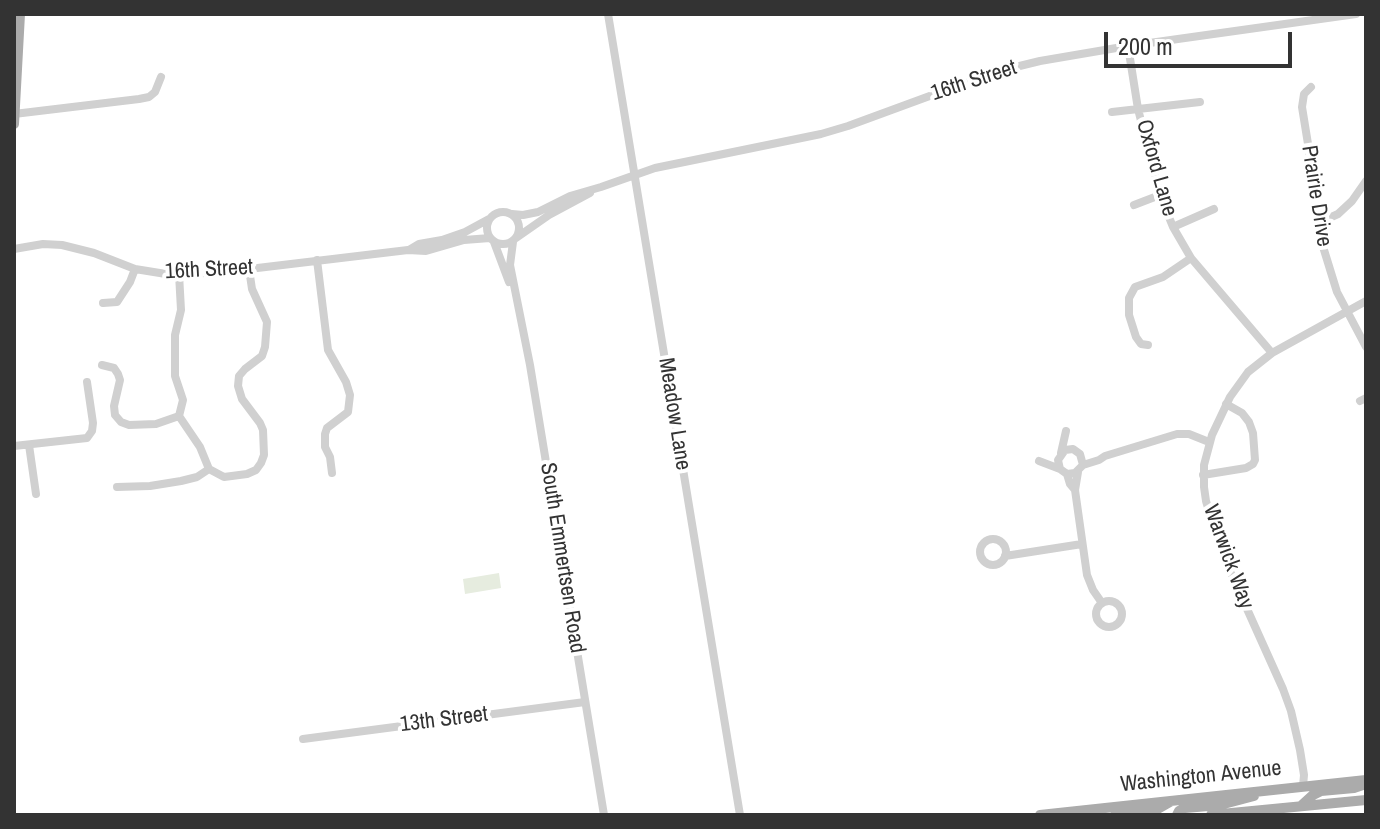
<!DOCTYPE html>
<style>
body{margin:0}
#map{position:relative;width:1380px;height:829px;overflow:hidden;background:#fff;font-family:"Archivo Narrow",sans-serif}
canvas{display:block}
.frame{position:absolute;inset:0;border:16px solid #333;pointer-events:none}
.scale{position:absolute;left:1104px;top:32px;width:188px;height:36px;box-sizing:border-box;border:4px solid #333;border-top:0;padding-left:10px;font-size:24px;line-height:28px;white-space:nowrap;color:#333;-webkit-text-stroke:6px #fff;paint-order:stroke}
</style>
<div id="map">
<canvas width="1380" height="829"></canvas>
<div class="frame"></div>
<div class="scale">200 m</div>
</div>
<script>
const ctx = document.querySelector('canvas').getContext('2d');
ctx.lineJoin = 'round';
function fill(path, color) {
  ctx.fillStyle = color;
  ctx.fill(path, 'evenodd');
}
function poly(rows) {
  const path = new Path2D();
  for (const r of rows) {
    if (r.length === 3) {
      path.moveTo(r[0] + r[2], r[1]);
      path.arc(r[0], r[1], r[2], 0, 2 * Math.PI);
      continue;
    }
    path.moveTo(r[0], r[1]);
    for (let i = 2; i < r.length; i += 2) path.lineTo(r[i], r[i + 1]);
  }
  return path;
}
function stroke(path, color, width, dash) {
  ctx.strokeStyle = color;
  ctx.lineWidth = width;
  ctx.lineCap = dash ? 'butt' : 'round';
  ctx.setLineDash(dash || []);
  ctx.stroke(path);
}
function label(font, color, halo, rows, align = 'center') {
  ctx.font = font + ' "Archivo Narrow",sans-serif';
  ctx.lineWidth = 8;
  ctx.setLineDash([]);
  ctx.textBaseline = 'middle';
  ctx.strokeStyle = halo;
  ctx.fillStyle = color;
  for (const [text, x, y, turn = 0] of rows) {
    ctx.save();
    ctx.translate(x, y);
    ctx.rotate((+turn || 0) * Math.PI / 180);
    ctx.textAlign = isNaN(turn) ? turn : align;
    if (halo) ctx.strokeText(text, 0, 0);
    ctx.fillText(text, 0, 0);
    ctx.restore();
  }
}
fill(poly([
 [499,573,501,588,465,594,463,579]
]), '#e6ecdf');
stroke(poly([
 [608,14,740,815],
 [1128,46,1138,109,1160,195,1173,227,1191,258,1272,353],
 [1311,87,1304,94,1302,107,1315,187,1316,224,1337,292,1366,347],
 [1112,112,1200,102],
 [14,114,139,99,149,97,155,92,161,77],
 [1134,205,1160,195],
 [503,228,16],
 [512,214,523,215,538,212,570,196,601,187,655,168,821,134,848,126,995,72,1040,61,1128,46,1356,14],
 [1316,224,1338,214,1352,201,1366,181],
 [1173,227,1214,209],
 [516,238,549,215,590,193],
 [494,242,509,282],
 [513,242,510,265,530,365,604,815],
 [14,249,43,244,62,245,94,253,135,269,166,274,182,275,249,269,408,250,426,251,464,240,490,238],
 [409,250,419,244,442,240,465,232,489,219],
 [317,260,328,350,346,382,350,395,348,412,327,428,325,434,325,447,330,457,332,473],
 [179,274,181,310,175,335,175,376,183,400,179,416,200,447,209,469],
 [103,303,117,302,130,282,135,269],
 [1148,345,1141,344,1136,337,1129,315,1129,298,1135,287,1163,277,1191,258],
 [102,365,114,368,118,374,120,380,114,406,115,415,121,422,129,425,156,424,179,416],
 [1360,401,1366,398],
 [29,445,36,494],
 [14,446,87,438,92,431,93,423,87,382],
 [1061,453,1066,431],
 [1039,461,1060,469],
 [1083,465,1099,460,1105,456,1177,434,1189,434,1209,442],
 [1078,472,1075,490,1087,575,1093,590,1102,603],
 [1067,474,1075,473,1083,465,1080,454,1073,449,1065,450,1058,460,1060,469,1067,474,1070,484,1075,490],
 [1203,475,1246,468,1253,464,1255,460,1253,433,1249,422,1242,413,1226,404],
 [117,487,150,486,181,481,197,477,209,469,224,477,247,474,256,470,261,463,264,455,263,430,260,423,242,399,238,386,239,376,245,369,262,356,265,347,267,322,252,289,249,269],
 [993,552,13],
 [1005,556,1082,544],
 [1109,614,13],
 [303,739,585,702],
 [1303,786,1304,775,1300,750,1291,711,1283,689,1221,551,1206,501,1204,487,1204,465,1212,435,1230,397,1248,372,1272,353,1366,301]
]), '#d0d0d0', 8);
stroke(poly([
 [14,124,20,14],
 [1302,805,1313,795,1321,791,1354,788,1366,784],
 [1040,815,1366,780],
 [1115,815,1156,810,1170,802],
 [1177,815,1179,811,1185,808,1220,805,1254,796],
 [1211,815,1366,800]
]), '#ababab', 10);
label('22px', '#333', '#fff', [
 ["16th Street",974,81,-18],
 ["Oxford Lane",1156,168,74],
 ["Prairie Drive",1316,196,81],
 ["16th Street",209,270,-3],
 ["Meadow Lane",674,414,81],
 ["Warwick Way",1228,557,70],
 ["South Emmertsen Road",562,558,81],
 ["13th Street",444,720,-7],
 ["Washington Avenue",1201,777,-6]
]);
</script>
